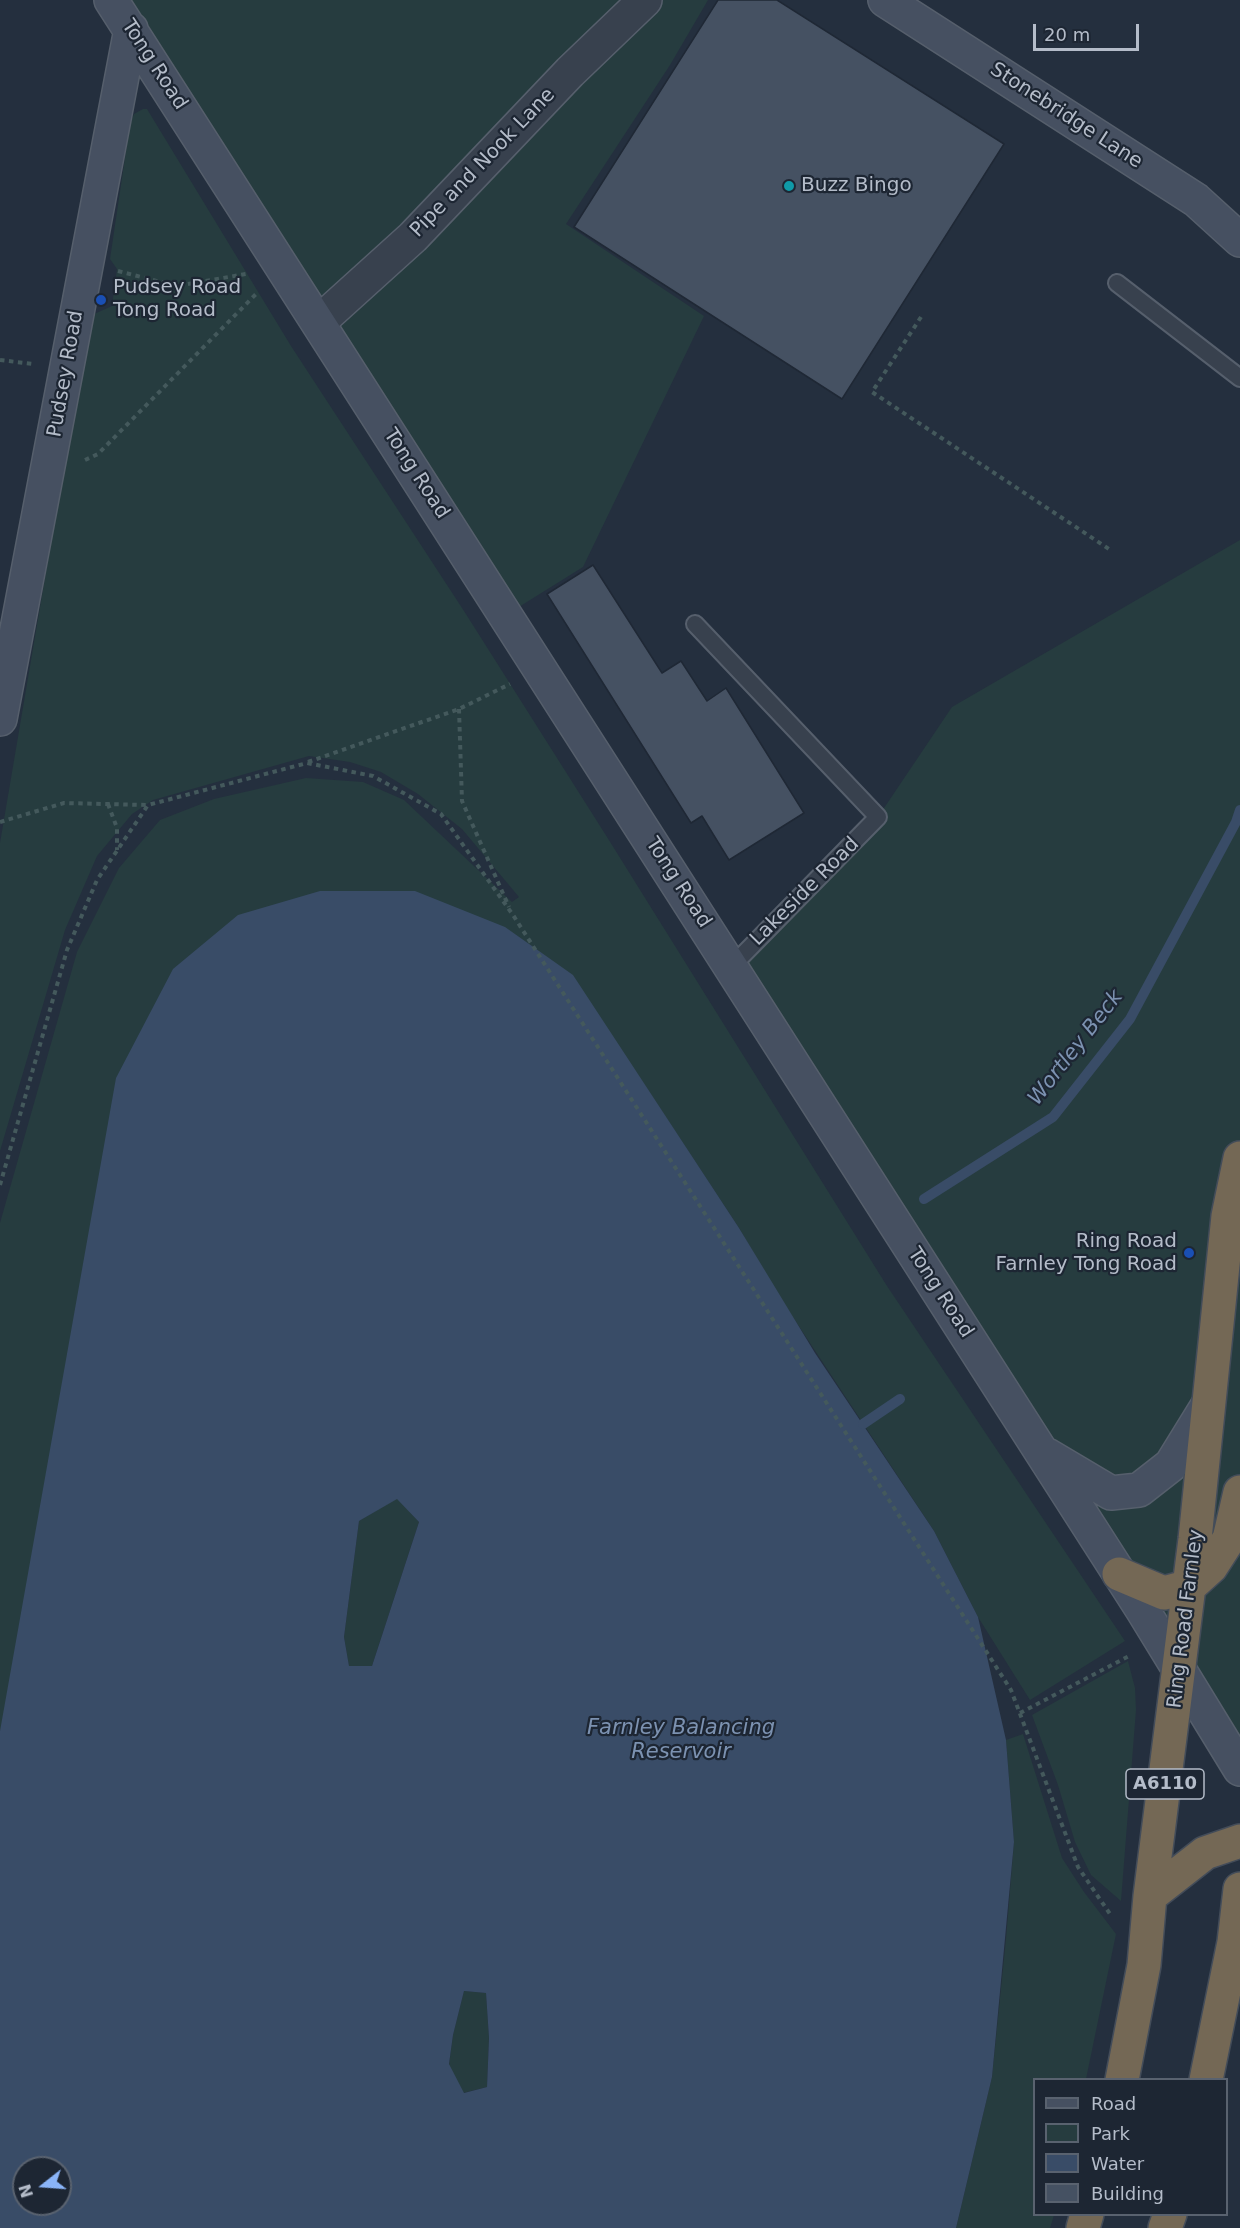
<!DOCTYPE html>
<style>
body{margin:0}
#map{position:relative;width:1240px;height:2228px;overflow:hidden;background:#242f3e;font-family:"DejaVu Sans",sans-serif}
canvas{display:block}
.legend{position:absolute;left:1033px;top:2078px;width:195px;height:138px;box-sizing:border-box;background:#1d2633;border:2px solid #59626f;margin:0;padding:8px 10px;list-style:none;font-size:18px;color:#b4bcc9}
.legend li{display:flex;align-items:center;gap:12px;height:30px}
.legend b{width:30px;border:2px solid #59626f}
.north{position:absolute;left:12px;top:2156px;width:60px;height:60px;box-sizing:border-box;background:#1d2633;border:2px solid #59626f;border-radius:50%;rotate:253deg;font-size:16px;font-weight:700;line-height:24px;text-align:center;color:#b4bcc9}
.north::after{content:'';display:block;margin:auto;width:21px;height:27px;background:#8ab4f8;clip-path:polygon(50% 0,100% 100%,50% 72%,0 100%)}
.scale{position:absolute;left:1033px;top:24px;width:106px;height:27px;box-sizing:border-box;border:3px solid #b4bcc9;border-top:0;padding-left:8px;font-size:18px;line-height:21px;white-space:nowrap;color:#b4bcc9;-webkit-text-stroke:4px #1d2633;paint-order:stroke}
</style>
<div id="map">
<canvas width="1240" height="2228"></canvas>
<ul class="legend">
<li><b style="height:8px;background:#465061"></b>Road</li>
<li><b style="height:16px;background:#263c3f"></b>Park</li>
<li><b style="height:16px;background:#394c67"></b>Water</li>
<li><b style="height:16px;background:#455162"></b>Building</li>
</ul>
<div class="north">N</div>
<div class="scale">20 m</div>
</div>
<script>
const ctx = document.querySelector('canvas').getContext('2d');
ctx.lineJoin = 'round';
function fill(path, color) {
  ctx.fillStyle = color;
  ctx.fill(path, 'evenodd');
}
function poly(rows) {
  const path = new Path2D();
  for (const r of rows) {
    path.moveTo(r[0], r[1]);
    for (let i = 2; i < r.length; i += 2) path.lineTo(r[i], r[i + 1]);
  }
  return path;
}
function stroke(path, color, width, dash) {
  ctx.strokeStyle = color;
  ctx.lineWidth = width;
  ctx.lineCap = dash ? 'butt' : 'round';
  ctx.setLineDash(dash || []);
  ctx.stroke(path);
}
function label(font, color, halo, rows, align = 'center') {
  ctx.font = font + ' "DejaVu Sans",sans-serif';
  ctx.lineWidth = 4.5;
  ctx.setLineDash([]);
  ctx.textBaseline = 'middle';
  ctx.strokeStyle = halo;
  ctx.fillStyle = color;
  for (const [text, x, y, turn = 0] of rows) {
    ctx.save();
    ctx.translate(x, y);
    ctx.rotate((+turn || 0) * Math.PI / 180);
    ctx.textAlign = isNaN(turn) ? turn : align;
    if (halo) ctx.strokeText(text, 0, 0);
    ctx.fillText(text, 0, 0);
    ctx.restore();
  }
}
fill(poly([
 [111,0,708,0,670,65,566,224,704,316,583,567,506,615],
 [143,109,147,109,291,346,464,611,607,837,887,1286,1125,1641,1030,1700,978,1617,934,1531,775,1290,739,1228,636,1072,0,1731,0,1223,77,952,119,868,160,820,214,799,306,778,363,782,404,800,512,902,519,897,462,829,418,794,381,772,350,762,309,756,153,800,132,814,97,856,65,930,0,1151,0,843,65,460,92,315,112,306,117,269,110,259,130,124,134,114],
 [1240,540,1240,1769,731,967,878,817,952,707],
 [397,1498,419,1522,372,1666,349,1666,344,1637,359,1521],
 [1128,1661,1135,1688,1136,1710,1121,1901,1091,1875,1075,1842,1058,1785,1032,1715],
 [1023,1734,1062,1858,1084,1892,1116,1934,1086,2079,1034,2080,1034,2214,1054,2215,1050,2228,956,2228,992,2077,1006,1939,1014,1842,1006,1740],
 [464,1991,486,1993,489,2038,487,2087,463,2093,449,2065,453,2035]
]), '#263c3f');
fill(poly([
 [320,891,415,891,505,927,573,975,739,1228,815,1353,934,1531,978,1617,1006,1740,1014,1842,992,2077,956,2228,0,2228,0,1731,116,1078,173,969,238,915],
 [397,1499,419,1522,372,1666,349,1666,344,1637,359,1521],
 [464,1991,486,1993,489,2038,487,2087,464,2093,449,2064,453,2035],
 [24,2168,60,2168,60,2204,24,2204]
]), '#394c67');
stroke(poly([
 [924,1199,1053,1117,1130,1019,1236,822,1240,810],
 [863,1424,900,1399]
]), '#394c67', 10);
const building = poly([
 [718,0,777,0,1004,144,842,399,574,227,718,0],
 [593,565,662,673,681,661,707,701,726,688,804,813,729,860,702,816,691,823,547,594,593,565]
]);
fill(building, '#455162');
stroke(building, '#1f2835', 1.5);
const lane = poly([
 [1117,283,1240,378],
 [695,624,878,817,731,967]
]);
const street = poly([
 [319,322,413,237,570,72,645,0]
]);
const secondary = poly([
 [111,0,1142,1609,1240,1769],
 [885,0,1196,200,1240,240],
 [0,719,131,29],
 [1047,1455,1111,1493,1139,1490,1171,1465,1208,1405]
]);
const highway = poly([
 [1119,1574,1164,1593,1190,1586,1211,1567,1229,1539,1240,1492],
 [1150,1896,1205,1853,1240,1841],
 [1122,2080,1144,1965,1150,1896,1195,1539,1228,1216,1240,1158],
 [1206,2080,1234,1942,1240,1889],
 [1083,2228,1087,2214],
 [1165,2228,1170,2214]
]);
stroke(lane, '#565f6c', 20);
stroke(street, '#565f6c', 36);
stroke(secondary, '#565f6c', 36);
stroke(highway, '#434c59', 36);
stroke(poly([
 [118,271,176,286,246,274],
 [921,317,872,392,1112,551],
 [0,360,33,364],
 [85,460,98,454,258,292],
 [459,709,462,801,509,907],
 [308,762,459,709,510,684],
 [108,804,117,828,117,850],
 [0,822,64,803,147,805],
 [0,1185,67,950,97,880,148,805,307,763,373,776,441,814,513,915,1011,1690,1078,1867,1112,1917],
 [1020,1713,1131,1655]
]), '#44595c', 4, [4.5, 4.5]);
stroke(lane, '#38414e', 16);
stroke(street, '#38414e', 33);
stroke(secondary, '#465061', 33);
stroke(highway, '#746855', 33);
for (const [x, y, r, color] of [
 [789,186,6,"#0f9aa8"],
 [101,300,6,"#1a4fb4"],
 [1189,1253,6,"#1a4fb4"]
]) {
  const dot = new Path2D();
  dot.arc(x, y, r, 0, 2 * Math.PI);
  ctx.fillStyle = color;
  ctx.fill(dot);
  stroke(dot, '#1d2633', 2);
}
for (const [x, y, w] of [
 [1165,1784,78]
]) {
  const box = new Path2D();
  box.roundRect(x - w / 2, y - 15, w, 30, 4.5);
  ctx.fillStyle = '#1d2633';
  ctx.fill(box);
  stroke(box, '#b4bcc9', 1.5);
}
label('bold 18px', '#b4bcc9', null, [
 ["A6110",1165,1784]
]);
label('20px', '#b4bcc9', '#1d2633', [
 ["Tong Road",154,65,57],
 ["Stonebridge Lane",1066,116,33],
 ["Pipe and Nook Lane",483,163,-46],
 ["Pudsey Road",66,374,-80],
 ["Tong Road",416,474,57],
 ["Tong Road",678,883,57],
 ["Lakeside Road",805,892,-45],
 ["Tong Road",940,1293,57],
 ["Ring Road Farnley",1186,1619,-83]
]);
label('20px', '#b4bcc9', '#1d2633', [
 ["Buzz Bingo",801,186],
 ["Pudsey Road",113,288],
 ["Tong Road",113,311],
 ["Ring Road",1177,1242,"right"],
 ["Farnley Tong Road",1177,1265,"right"]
], 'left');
label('italic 21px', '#7c92b1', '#1d2633', [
 ["Wortley Beck",1076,1048,-52],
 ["Farnley Balancing",681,1729],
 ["Reservoir",681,1753]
]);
</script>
